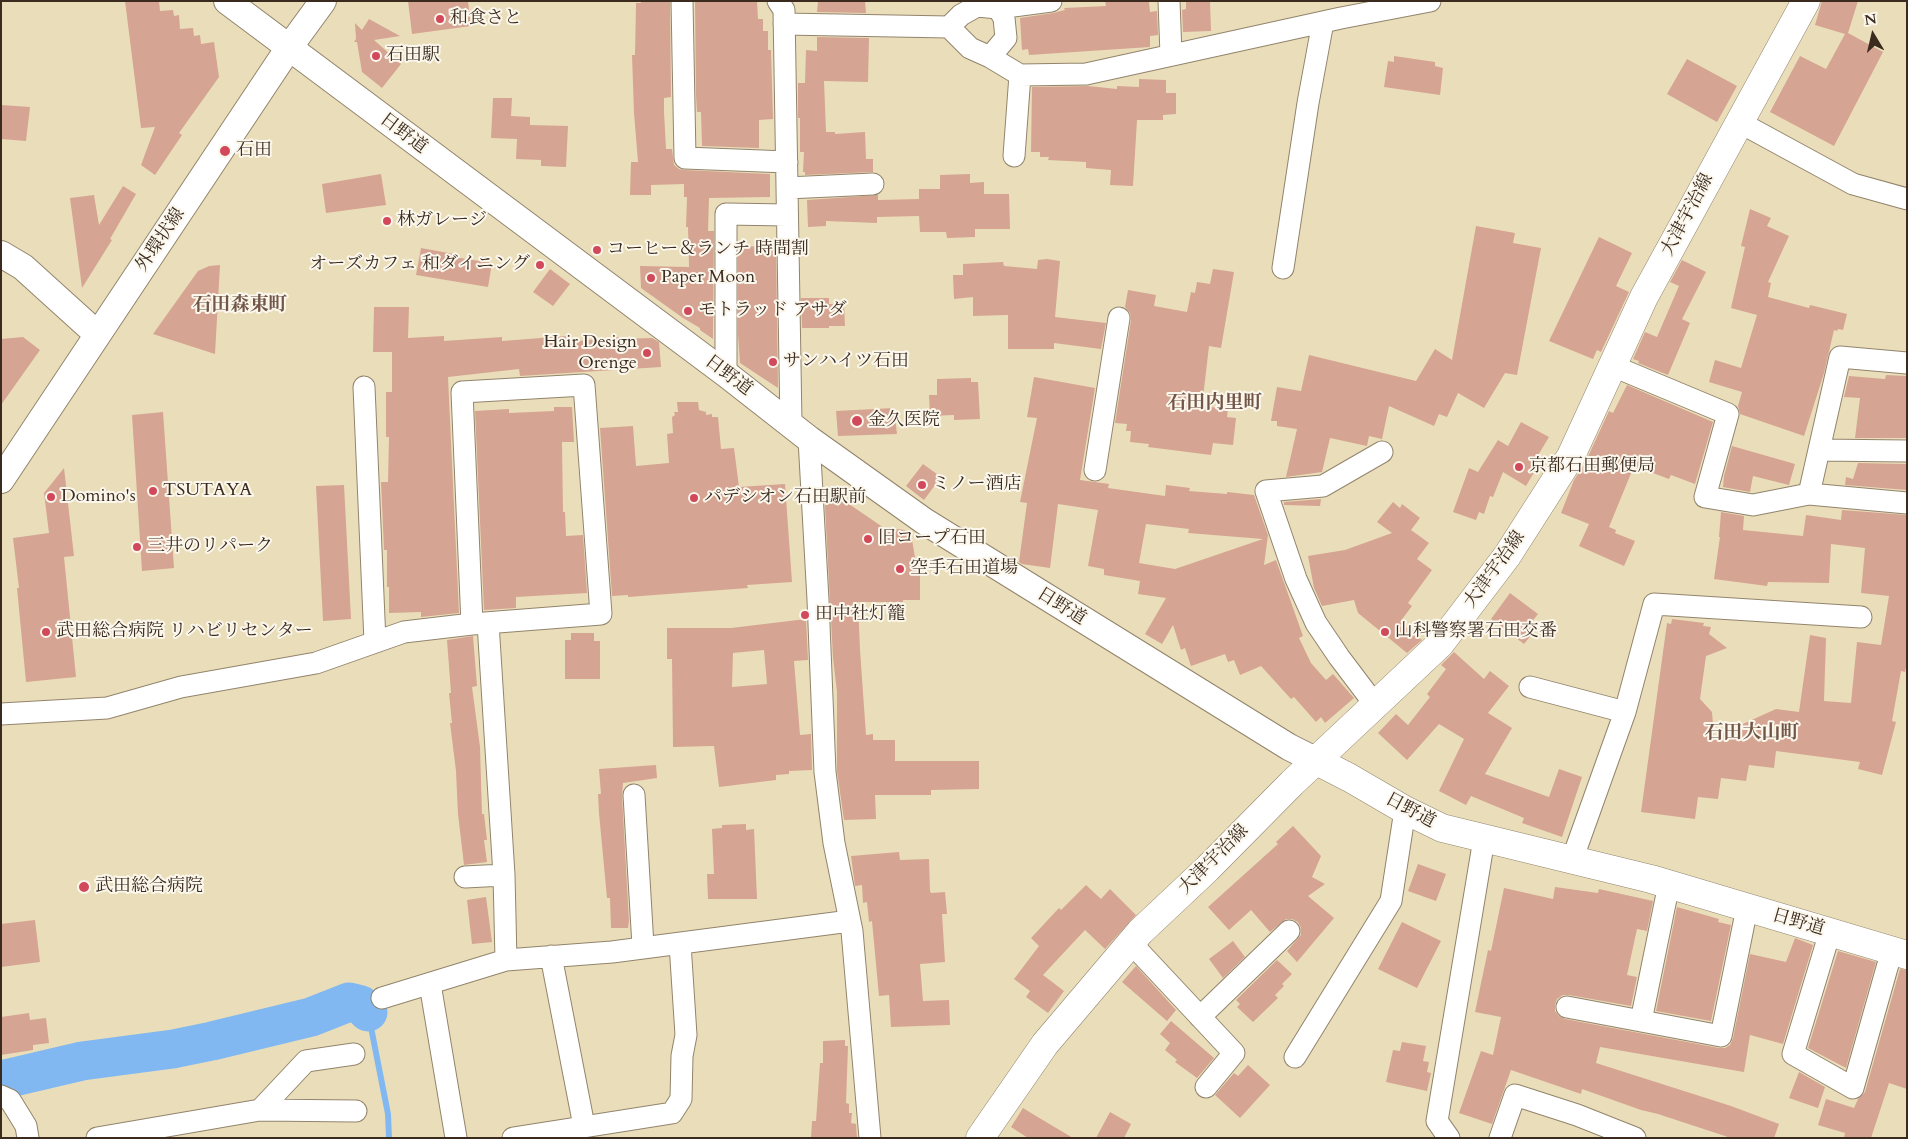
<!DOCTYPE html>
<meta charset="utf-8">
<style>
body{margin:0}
#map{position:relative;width:1908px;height:1139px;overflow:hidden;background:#eadeba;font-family:Cardo,serif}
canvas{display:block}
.frame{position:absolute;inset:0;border:2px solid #3b2a1e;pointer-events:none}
.north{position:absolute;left:1848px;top:10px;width:50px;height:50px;-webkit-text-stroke:4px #fbf7ec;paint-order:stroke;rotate:351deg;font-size:14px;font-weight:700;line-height:20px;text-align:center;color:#3b2a1e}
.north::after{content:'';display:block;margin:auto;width:18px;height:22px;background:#3b2a1e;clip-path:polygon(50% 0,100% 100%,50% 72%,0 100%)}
</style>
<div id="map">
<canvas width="1908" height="1139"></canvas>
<div class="frame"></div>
<div class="north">N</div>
</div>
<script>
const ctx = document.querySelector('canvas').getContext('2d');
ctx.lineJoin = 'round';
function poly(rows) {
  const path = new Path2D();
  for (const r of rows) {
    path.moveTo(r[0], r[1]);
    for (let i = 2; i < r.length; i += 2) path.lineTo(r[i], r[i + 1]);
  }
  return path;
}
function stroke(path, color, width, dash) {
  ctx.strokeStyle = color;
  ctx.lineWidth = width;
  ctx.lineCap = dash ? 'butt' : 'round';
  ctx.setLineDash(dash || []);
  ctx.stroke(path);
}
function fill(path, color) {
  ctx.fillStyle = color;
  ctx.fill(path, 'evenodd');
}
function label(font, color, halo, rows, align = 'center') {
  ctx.font = font + ' Cardo,"Noto Serif JP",serif';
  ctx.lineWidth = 4;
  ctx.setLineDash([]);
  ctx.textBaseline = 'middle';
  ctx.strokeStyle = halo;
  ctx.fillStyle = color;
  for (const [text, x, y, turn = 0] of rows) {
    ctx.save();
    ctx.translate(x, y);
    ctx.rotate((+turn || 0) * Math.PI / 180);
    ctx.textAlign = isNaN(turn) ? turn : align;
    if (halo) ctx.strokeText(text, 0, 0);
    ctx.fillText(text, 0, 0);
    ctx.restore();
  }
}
stroke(poly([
 [368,1012,388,1114,389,1138]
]), '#81b8f1', 6);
stroke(poly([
 [1,1080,82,1061,173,1049,212,1041,311,1017,349,1002,361,1005,368,1012]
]), '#81b8f1', 39);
fill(poly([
 [125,1,159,1,160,11,173,10,174,16,179,15,180,29,193,28,194,36,200,35,201,44,214,42,219,77,179,133,182,135,155,175,141,165,155,127,141,128],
 [408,1,468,1,471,26,412,34],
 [641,1,670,1,671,97,664,98,664,112,666,149,672,149,674,165,679,169,685,170,770,174,770,197,709,198,708,231,714,231,713,339,700,330,700,328,683,318,641,288,640,266,689,267,688,227,686,227,687,197,684,197,684,184,651,185,651,195,630,195,631,162,638,162,634,113,632,55,635,55,636,3,641,3],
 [695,1,757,1,758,19,763,19,763,31,768,31,768,50,771,50,773,119,759,120,759,148,702,146,701,112,697,112,696,96],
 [818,1,865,1,866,13,817,12],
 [1105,1,1149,2,1150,12,1157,11,1158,35,1150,36,1150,47,1029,55,1028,49,1022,50,1020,18,1053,13,1065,10,1064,8,1106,6],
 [1186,1,1210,1,1211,31,1183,32,1182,10,1186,9],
 [1822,1,1858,1,1848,33,1883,52,1834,146,1770,112,1800,56,1826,69,1845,34,1815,25],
 [369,19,400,36,374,40,401,64,382,88,362,72,357,42,354,42,356,39,355,23,362,30],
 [817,37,869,38,868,82,824,81,826,132,835,132,835,134,865,132,866,159,873,159,873,172,805,175,805,172,803,172,804,152,800,152,800,118,798,118,798,83,805,83,806,50,817,51],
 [1394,56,1435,62,1435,66,1443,68,1440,95,1384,87,1388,61,1394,62],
 [1687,59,1737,86,1717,122,1667,94],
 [1139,79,1166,80,1166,93,1176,93,1176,114,1163,115,1163,120,1137,120,1133,186,1110,185,1111,170,1086,168,1086,162,1048,160,1049,157,1040,157,1040,152,1031,152,1032,87,1088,86,1117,89,1117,86,1139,87],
 [493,98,512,98,511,116,530,117,530,125,568,126,566,167,541,166,541,160,516,159,517,139,491,138],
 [1,105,30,107,26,141,1,139],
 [381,174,386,205,326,213,322,184],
 [970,174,970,183,984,182,984,194,1009,194,1010,229,975,229,975,237,947,238,946,232,920,232,919,216,877,217,877,223,826,221,826,226,808,227,807,200,878,195,878,200,919,199,919,189,940,189,940,175],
 [123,186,136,194,110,239,112,240,82,288,70,198,94,195,99,225],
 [1750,209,1771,218,1767,226,1789,236,1768,282,1771,283,1768,297,1809,308,1810,305,1847,314,1843,330,1838,329,1837,331,1834,330,1824,373,1804,436,1740,414,1738,406,1742,392,1709,382,1715,360,1741,368,1757,315,1731,308,1745,247,1741,246],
 [1476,226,1515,233,1513,243,1541,248,1517,375,1505,373,1484,408,1458,393,1447,417,1439,414,1434,426,1389,406,1382,439,1369,436,1367,446,1330,438,1322,472,1286,477,1297,429,1277,426,1277,421,1271,421,1277,387,1301,391,1309,355,1416,381,1435,349,1452,360],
 [1599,237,1632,253,1616,286,1629,292,1601,352,1597,350,1593,359,1549,341],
 [738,246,776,247,778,388,740,363,738,334],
 [421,248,454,254,454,257,492,263,488,287,416,275],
 [1047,259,1060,261,1055,317,1106,323,1101,349,1054,343,1054,349,1008,349,1008,315,973,316,973,297,954,299,953,275,963,275,963,264,1003,262,1004,266,1037,269,1038,260],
 [1682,260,1706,272,1682,319,1690,323,1668,375,1638,363,1639,361,1633,359,1645,332,1657,337,1679,286,1670,282],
 [220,265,215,354,153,334,198,271,209,266],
 [550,269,570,284,553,306,533,292],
 [1213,269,1234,272,1221,348,1209,346,1202,406,1228,409,1227,417,1236,418,1233,445,1213,443,1211,455,1148,447,1149,444,1130,442,1131,431,1126,431,1127,424,1115,423,1131,320,1130,313,1125,307,1128,290,1156,295,1154,306,1187,312,1191,292,1195,293,1197,282,1210,284],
 [801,298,829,298,829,304,844,304,845,326,829,326,829,328,802,328],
 [374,307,409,307,408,338,444,336,444,341,502,337,502,341,567,336,568,342,619,337,619,339,652,338,659,342,661,367,520,376,519,369,448,377,459,613,421,617,421,612,389,613,389,587,387,587,387,550,384,550,381,482,388,482,389,437,386,437,386,392,392,392,392,352,373,352],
 [23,337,40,350,1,405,1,339],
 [1886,375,1907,376,1907,438,1855,438,1860,398,1844,397,1849,376,1885,379],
 [1034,377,1095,388,1080,480,1109,484,1108,488,1165,496,1166,485,1190,488,1189,491,1227,494,1227,492,1254,495,1268,535,1264,565,1276,560,1303,636,1299,638,1311,663,1326,680,1333,674,1354,698,1325,723,1321,717,1316,722,1294,697,1291,699,1261,666,1240,675,1234,660,1228,662,1225,654,1191,666,1185,648,1181,650,1173,625,1162,644,1145,634,1166,598,1138,594,1140,581,1104,575,1104,569,1088,566,1098,510,1058,504,1050,568,1022,564,1019,562,1027,503,1020,502,1037,418,1027,417],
 [1146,524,1189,529,1188,533,1263,539,1175,569,1139,563],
 [971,378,971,382,978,382,980,419,954,420,954,415,930,416,929,395,937,395,937,379],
 [1627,385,1713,422,1695,484,1671,475,1669,479,1634,466,1609,527,1616,530,1615,533,1635,541,1624,566,1579,546,1589,524,1561,513,1574,480,1585,463,1609,411,1613,413],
 [677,402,698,402,699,410,706,412,706,415,712,414,712,417,718,417,721,449,734,448,739,487,785,484,792,582,747,585,748,588,628,597,628,595,612,596,600,428,633,426,636,466,669,463,667,434,673,433,672,417,675,415,674,412,678,412],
 [554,407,572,407,574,442,562,442,563,512,565,512,566,536,583,535,587,593,516,597,516,608,484,610,475,411,509,409,509,413,554,411],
 [894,408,897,434,838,436,836,411],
 [163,412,174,568,142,571,132,415],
 [1521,422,1549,437,1534,462,1539,464,1526,486,1503,472,1493,497,1490,496,1484,514,1479,512,1476,520,1453,512,1469,468,1478,472,1498,440,1508,446],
 [1732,446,1795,464,1789,485,1753,476,1750,492,1723,487,1724,476],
 [1858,463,1907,464,1907,490,1845,485,1846,477,1853,479],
 [923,464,941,477,924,500,906,486],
 [64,468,74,556,64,557,76,677,26,682,17,588,19,588,13,538,49,533,44,493],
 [344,485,351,619,323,621,316,486],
 [824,487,890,532,897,529,905,530,911,534,916,563,920,564,920,600,903,600,903,602,858,602,860,650,866,735,873,734,873,740,895,740,895,761,979,761,979,789,931,790,931,795,875,795,876,819,844,820,837,771,837,692,833,658],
 [1321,499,1320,506,1284,505,1284,502],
 [1393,502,1400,508,1402,504,1420,518,1411,530,1429,543,1417,559,1432,570,1408,603,1412,606,1400,622,1422,640,1407,653,1358,613,1354,600,1322,606,1314,588,1308,556,1345,550,1392,533,1377,522],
 [1842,510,1907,515,1907,663,1905,672,1901,671,1892,721,1896,722,1882,775,1858,769,1860,762,1776,751,1774,768,1749,765,1746,781,1721,778,1718,799,1698,797,1695,819,1641,812,1667,623,1671,624,1672,619,1704,623,1703,626,1711,627,1709,634,1727,648,1706,656,1700,699,1712,712,1714,737,1776,709,1799,712,1810,635,1826,638,1824,701,1851,703,1857,642,1881,645,1889,596,1861,593,1865,548,1831,544,1829,583,1768,582,1767,586,1714,579,1720,537,1719,537,1721,512,1744,516,1743,530,1803,536,1806,515,1841,520],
 [1510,593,1538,614,1530,624,1536,629,1524,644,1491,619],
 [806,619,808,660,794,661,800,735,811,734,812,770,789,771,789,774,776,775,776,780,719,787,714,746,673,747,672,659,667,659,667,628,731,628],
 [764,650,767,684,732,687,733,653],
 [571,633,594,633,594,641,600,641,600,679,565,679,565,640,571,640],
 [473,636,477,686,472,687,480,747,482,814,484,814,487,840,484,840,487,862,464,865,458,814,456,771,450,723,452,723,449,693,451,693,447,640],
 [1454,652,1484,679,1490,671,1509,686,1488,713,1512,728,1485,774,1549,797,1559,769,1582,777,1562,837,1522,823,1524,818,1471,796,1466,805,1439,791,1464,739,1439,724,1407,760,1378,733,1396,714,1408,725,1430,697,1427,694,1446,669,1441,665],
 [656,765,657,778,623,783,622,796,629,921,628,928,611,928,610,898,607,898,599,813,598,794,601,794,599,769],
 [746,824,746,830,754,829,757,899,708,899,707,874,714,874,712,829,722,828,722,825],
 [1293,826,1321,856,1312,877,1325,884,1308,896,1334,918,1297,962,1287,951,1301,935,1301,928,1298,922,1292,919,1286,919,1270,932,1251,910,1229,930,1208,907,1278,844,1276,842],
 [899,852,900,860,929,859,930,891,931,893,945,892,947,914,942,914,945,962,920,964,923,1001,949,1000,950,1025,891,1027,889,995,879,996,872,921,869,922,867,902,863,903,862,885,855,886,851,856],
 [1418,864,1446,874,1436,901,1408,891],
 [1086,885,1101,899,1110,889,1136,915,1105,949,1085,930,1043,975,1064,991,1048,1013,1026,997,1030,991,1014,979,1039,946,1031,938,1059,908,1061,910],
 [1555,887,1598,893,1599,889,1653,901,1647,931,1637,929,1627,975,1637,977,1631,1006,1569,995,1563,995,1557,999,1555,1005,1555,1011,1559,1016,1565,1019,1719,1048,1725,1048,1730,1045,1733,1038,1750,954,1786,962,1795,938,1813,945,1783,1044,1750,1035,1744,1072,1600,1047,1596,1063,1731,1106,1779,1124,1774,1138,1731,1138,1658,1114,1641,1110,1582,1089,1581,1094,1511,1070,1492,1124,1459,1113,1481,1051,1493,1055,1501,1017,1475,1012,1488,950,1491,951,1504,888,1553,899],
 [486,897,492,942,472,944,467,900],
 [1677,907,1719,919,1718,922,1731,925,1711,1021,1656,1011],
 [35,920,40,962,1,967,1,924],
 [1402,922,1441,941,1417,988,1378,969],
 [1233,941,1245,957,1223,978,1209,959],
 [1838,951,1876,962,1846,1068,1808,1048],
 [1277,960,1292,974,1282,984,1284,986,1275,995,1278,998,1253,1022,1237,1007,1240,1004,1236,1000],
 [1136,966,1176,1010,1167,1021,1122,982],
 [1900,969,1907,970,1907,1089,1889,1083,1871,1138,1844,1138,1845,1133,1818,1125,1826,1099,1854,1108,1858,1099,1865,1092],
 [29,1013,30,1020,46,1018,49,1043,33,1045,33,1050,1,1055,1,1017],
 [1171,1021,1214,1058,1197,1078,1175,1062,1177,1060,1165,1050,1170,1043,1160,1034],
 [845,1040,845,1046,848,1046,846,1103,849,1104,849,1113,852,1113,851,1123,856,1124,857,1138,811,1138,812,1121,816,1121,820,1063,823,1063,823,1041],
 [1402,1042,1426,1046,1423,1061,1429,1062,1427,1072,1431,1073,1427,1091,1386,1082,1393,1050,1400,1051],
 [1248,1065,1270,1085,1240,1118,1215,1095,1234,1073,1238,1076],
 [1799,1072,1825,1087,1818,1108,1789,1098],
 [1023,1108,1036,1116,1073,1138,1028,1138,1011,1127],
 [1110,1112,1131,1124,1124,1138,1096,1138]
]), '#d6a492');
const minor = poly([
 [682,1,685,158,787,162],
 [778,1,784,10,791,424],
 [1169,1,1171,55],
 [784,24,949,27,961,15,977,6,998,8,1051,1],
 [949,27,970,48,990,57,1020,75,1086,74,1341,18,1430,1],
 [990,57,1006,38,1004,18,998,8],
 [1739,122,1853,184,1907,199],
 [1014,156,1020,75],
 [787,188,873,184],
 [1283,268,1308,103,1323,22],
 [1613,366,1728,414,1705,497,1753,505,1809,494,1907,503],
 [726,374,726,214,787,215],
 [364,387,375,642],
 [809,439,818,600,825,772,834,843,852,931,870,1138],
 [1819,450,1907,451],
 [1095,470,1119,318],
 [1809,494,1840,357,1907,363],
 [488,623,504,875,506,960],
 [1530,687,1625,712,1572,860],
 [1376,706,1339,657,1316,623,1296,579,1266,491,1323,486,1382,452],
 [1625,712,1654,604,1861,617],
 [1,714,107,708,181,687,316,663,404,632,472,624,601,614,584,385,462,392,472,624],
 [634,795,643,946],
 [465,877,504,875],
 [1830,932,1793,1054,1853,1088,1892,950],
 [1131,943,1234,1053,1206,1087],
 [551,956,584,1126],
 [430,984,456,1138],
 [382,998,506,960,612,952,850,921],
 [1567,1007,1721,1036,1747,908],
 [1200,1017,1289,931],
 [1641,1021,1669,884],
 [1295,1057,1391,901,1405,810],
 [1,1096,10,1100,26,1126,28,1138],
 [260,1110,356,1111],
 [97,1138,260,1110,306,1061,354,1054],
 [513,1138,672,1113,681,1099,682,1056,686,1035,680,944],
 [1449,1138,1437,1121,1484,839],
 [1500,1138,1515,1095,1577,1115,1635,1138]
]);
const tertiary = poly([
 [227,1,726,374,809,439,924,521,1289,747,1315,760],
 [1,254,23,267,97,334],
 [1,480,288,49,323,1]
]);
const secondary = poly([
 [1315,760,1350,778,1405,810,1442,828,1651,879,1907,955]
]);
const primary = poly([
 [980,1138,1045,1044,1140,932,1207,869,1292,783,1440,644,1507,556,1571,456,1644,297,1806,1]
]);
stroke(minor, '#92846c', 23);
stroke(tertiary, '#92846c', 28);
stroke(secondary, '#92846c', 29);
stroke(primary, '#92846c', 29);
stroke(minor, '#fff', 21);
stroke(tertiary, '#fff', 26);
stroke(secondary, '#fff', 28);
stroke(primary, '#fff', 28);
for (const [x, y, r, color] of [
 [440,19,5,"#d1495b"],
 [376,56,5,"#d1495b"],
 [225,151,6,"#d1495b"],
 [387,221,5,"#d1495b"],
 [597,250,5,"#d1495b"],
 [540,265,5,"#d1495b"],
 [651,278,5,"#d1495b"],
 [688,311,5,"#d1495b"],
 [647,353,5,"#d1495b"],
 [773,362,5,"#d1495b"],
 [857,421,6,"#d1495b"],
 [1519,467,5,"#d1495b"],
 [922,485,5,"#d1495b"],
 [153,491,5,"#d1495b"],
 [51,497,5,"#d1495b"],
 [694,498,5,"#d1495b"],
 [868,539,5,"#d1495b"],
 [137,547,5,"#d1495b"],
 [900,569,5,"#d1495b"],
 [805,615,5,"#d1495b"],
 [46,632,5,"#d1495b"],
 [1385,632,5,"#d1495b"],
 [84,887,6,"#d1495b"]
]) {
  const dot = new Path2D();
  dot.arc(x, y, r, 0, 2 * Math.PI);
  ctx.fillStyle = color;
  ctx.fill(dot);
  stroke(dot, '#fbf7ec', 2);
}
label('18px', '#3b2a1e', '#fbf7ec', [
 ["和食さと",450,19],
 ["石田駅",386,56],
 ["石田",236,151],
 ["林ガレージ",397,221],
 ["コーヒー＆ランチ 時間割",607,250],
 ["オーズカフェ 和ダイニング",530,265,"right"],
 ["Paper Moon",661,278],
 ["モトラッド アサダ",698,311],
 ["Hair Design",637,343,"right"],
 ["Orenge",637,364,"right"],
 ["サンハイツ石田",783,362],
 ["金久医院",868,421],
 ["京都石田郵便局",1529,467],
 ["ミノー酒店",932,485],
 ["TSUTAYA",163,491],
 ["Domino's",61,497],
 ["パデシオン石田駅前",704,498],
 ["旧コープ石田",878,539],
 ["三井のリパーク",147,547],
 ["空手石田道場",910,569],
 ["田中社灯籠",815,615],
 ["武田総合病院 リハビリセンター",56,632],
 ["山科警察署石田交番",1395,632],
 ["武田総合病院",95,887]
], 'left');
label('18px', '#3b2a1e', '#fbf7ec', [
 ["日野道",403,134,37],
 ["大津宇治線",1688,215,-62],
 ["外環状線",161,240,-56],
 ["日野道",728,376,37],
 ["大津宇治線",1495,570,-54],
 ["日野道",1061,607,32],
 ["日野道",1410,811,28],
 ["大津宇治線",1214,860,-45],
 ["日野道",1798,923,16]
]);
label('bold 19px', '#715547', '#fbf7ec', [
 ["石田森東町",240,306],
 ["石田内里町",1215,404],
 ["石田大山町",1752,734]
]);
</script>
